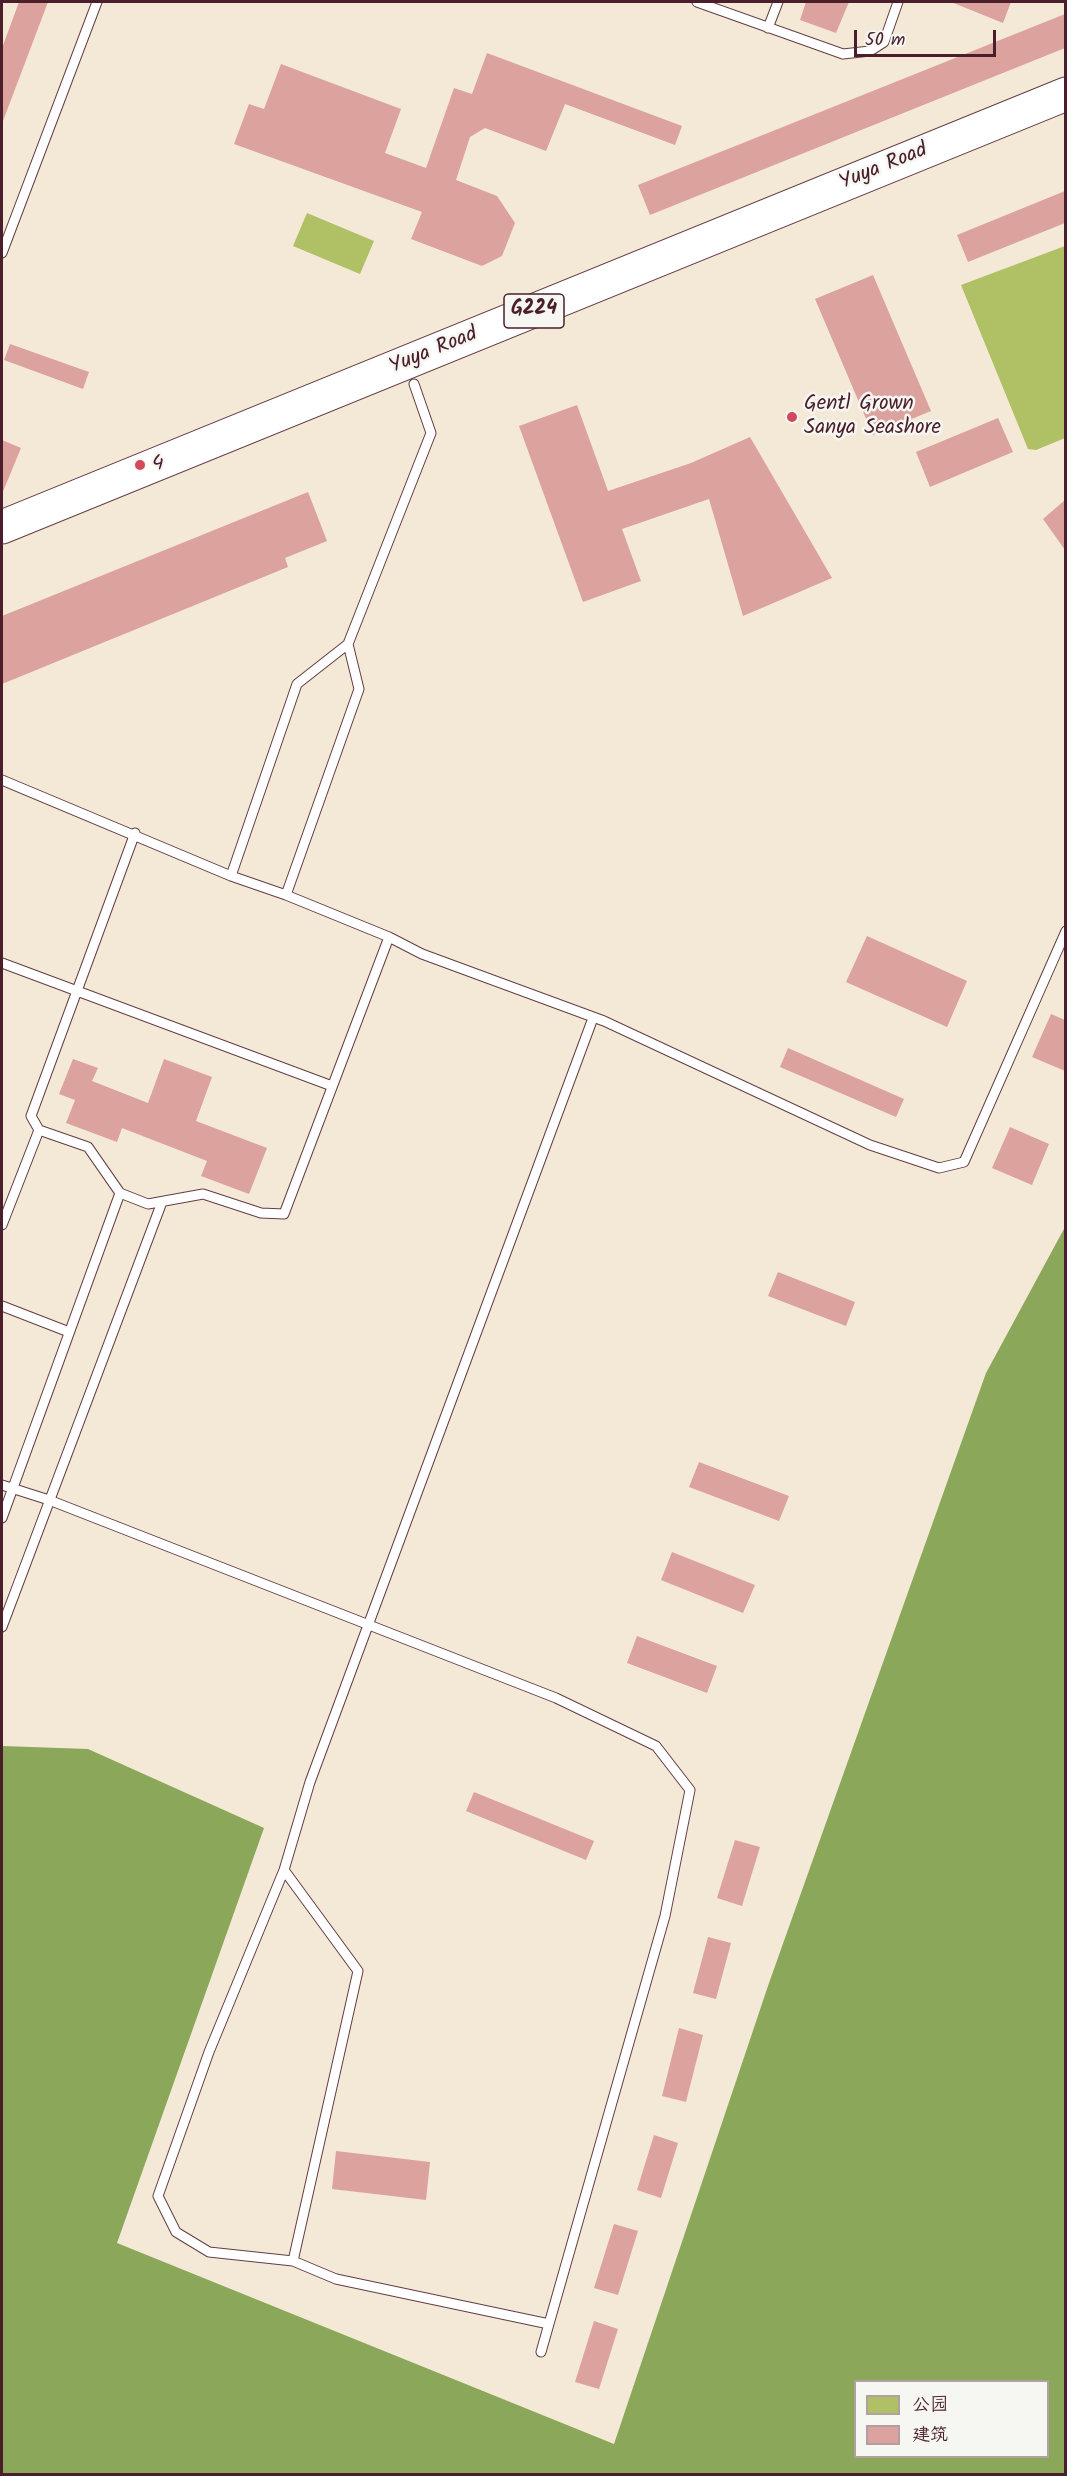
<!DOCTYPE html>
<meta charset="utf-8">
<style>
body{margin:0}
#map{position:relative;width:1067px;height:2476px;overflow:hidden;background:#f4e8d6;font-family:Kalam,"LXGW WenKai TC",sans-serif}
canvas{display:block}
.frame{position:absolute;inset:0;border:3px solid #4a1f2b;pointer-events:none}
.legend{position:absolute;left:854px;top:2380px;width:195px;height:78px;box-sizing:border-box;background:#f6f6f2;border:2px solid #b1a0a2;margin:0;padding:8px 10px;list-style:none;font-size:18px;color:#4a1f2b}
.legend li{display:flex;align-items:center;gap:12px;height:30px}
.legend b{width:30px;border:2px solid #b1a0a2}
.scale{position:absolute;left:854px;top:30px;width:142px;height:27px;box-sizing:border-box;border:3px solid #4a1f2b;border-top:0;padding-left:8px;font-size:18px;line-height:21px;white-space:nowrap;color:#4a1f2b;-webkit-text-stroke:4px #f6f6f2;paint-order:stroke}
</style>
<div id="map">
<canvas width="1067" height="2476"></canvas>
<div class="frame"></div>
<ul class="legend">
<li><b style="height:16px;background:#afc164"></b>公园</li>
<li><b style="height:16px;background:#dca39e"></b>建筑</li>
</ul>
<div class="scale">50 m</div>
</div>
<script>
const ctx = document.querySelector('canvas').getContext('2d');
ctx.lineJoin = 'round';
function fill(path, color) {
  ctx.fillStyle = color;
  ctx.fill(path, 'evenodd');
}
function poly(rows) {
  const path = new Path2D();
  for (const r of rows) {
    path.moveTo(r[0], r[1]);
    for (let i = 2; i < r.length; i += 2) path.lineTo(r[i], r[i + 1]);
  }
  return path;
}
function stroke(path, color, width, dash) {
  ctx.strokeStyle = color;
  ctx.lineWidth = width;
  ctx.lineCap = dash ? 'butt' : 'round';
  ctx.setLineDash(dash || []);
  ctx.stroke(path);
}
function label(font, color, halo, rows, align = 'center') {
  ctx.font = font + ' Kalam,sans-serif';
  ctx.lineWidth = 5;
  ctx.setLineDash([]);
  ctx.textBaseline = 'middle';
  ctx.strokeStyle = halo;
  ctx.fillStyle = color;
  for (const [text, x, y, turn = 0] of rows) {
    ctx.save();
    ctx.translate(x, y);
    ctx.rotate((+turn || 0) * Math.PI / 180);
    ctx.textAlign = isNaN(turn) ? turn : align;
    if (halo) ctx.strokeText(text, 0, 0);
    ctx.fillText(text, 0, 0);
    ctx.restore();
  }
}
fill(poly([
 [307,213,374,241,360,274,293,246],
 [1065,246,1065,438,1036,450,1028,449,961,285]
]), '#afc164');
fill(poly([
 [1065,1227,1065,2474,2,2474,2,1746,88,1749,264,1828,117,2243,614,2444,769,1983,986,1373],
 [856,2382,1048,2382,1048,2456,856,2456]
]), '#8ba75a');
fill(poly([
 [19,2,48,2,3,121,2,48],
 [806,2,849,2,836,33,800,20],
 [951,2,1011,2,1003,23],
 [1065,14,1065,48,650,215,638,185],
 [487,53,682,126,675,145,565,104,546,151,485,128,470,137,456,180,497,196,515,223,502,256,482,266,411,239,422,212,234,144,249,104,264,109,281,64,401,109,385,153,426,168,454,88,472,94],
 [1065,191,1065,223,968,262,957,235],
 [873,275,931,411,873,435,815,299],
 [10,344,89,372,83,389,4,360],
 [577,405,608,491,691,463,750,437,832,578,743,616,709,499,622,529,641,581,583,602,519,426],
 [998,418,1013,452,930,487,916,452],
 [2,440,21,448,2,494],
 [308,492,327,541,285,558,288,567,2,684,2,616],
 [1065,500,1065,550,1043,519],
 [867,936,967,981,947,1027,846,982],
 [1051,1014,1065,1020,1065,1071,1032,1057],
 [788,1048,904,1099,896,1117,780,1067],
 [73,1059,98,1068,92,1081,148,1103,164,1059,212,1077,196,1121,267,1148,249,1194,201,1176,207,1161,122,1128,117,1142,66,1123,75,1100,59,1094],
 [1010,1127,1049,1144,1032,1185,992,1168],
 [778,1272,855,1302,846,1326,768,1296],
 [699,1462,789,1496,779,1521,689,1487],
 [672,1552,755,1585,743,1613,661,1580],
 [637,1636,717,1666,707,1693,627,1663],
 [474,1792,594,1841,586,1860,466,1811],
 [735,1840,760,1847,742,1906,717,1898],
 [708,1937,731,1943,716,1999,693,1993],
 [679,2028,703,2035,686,2102,662,2096],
 [654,2135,678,2143,661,2198,637,2190],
 [336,2151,430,2162,426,2200,332,2189],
 [614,2224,638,2231,618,2295,594,2288],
 [594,2321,618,2329,599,2389,575,2382]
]), '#dca39e');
const lane = poly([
 [697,2,843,54,870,51,884,42,898,2],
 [768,28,778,2],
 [2,253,97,2],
 [2,780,231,876,286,895,389,937,422,954,604,1021,870,1145,939,1168,964,1162,1066,931],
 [135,833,31,1116,39,1130,88,1147,120,1193,148,1204,203,1194,261,1213,284,1214,389,937],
 [231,876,297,684,348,644,431,433,414,384],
 [286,895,359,689,348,644],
 [2,963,332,1086],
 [2,1225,39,1130],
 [2,1306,69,1332],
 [2,1485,49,1500,556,1698,656,1746,690,1790,665,1916,541,2352],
 [2,1518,120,1193],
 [2,1627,162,1202],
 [284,1870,209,2052,158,2196,176,2232,209,2252,293,2261],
 [549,2324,336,2279,293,2261,358,1971,284,1870,310,1782,593,1018]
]);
const highway = poly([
 [2,527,1066,94]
]);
stroke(lane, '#643d45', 11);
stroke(highway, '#643d45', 35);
stroke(lane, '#fff', 9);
stroke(highway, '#fff', 33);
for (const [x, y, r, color] of [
 [792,417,6,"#d1495b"],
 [140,465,6,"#d1495b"]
]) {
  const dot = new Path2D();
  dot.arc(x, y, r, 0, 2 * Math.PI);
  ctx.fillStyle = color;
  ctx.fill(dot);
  stroke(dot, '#f6f6f2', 2);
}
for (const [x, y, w] of [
 [534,311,60]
]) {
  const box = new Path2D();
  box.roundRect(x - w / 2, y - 17, w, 34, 4.5);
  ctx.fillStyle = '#f6f6f2';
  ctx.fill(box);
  stroke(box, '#4a1f2b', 1.5);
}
label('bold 20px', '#4a1f2b', null, [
 ["G224",534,311]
]);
label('21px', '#4a1f2b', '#f6f6f2', [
 ["Yuya Road",884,168,-22],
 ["Yuya Road",434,352,-22]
]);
label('21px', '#4a1f2b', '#f6f6f2', [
 ["Gentl Grown",804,405],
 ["Sanya Seashore",804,429],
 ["4",152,465]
], 'left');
</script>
